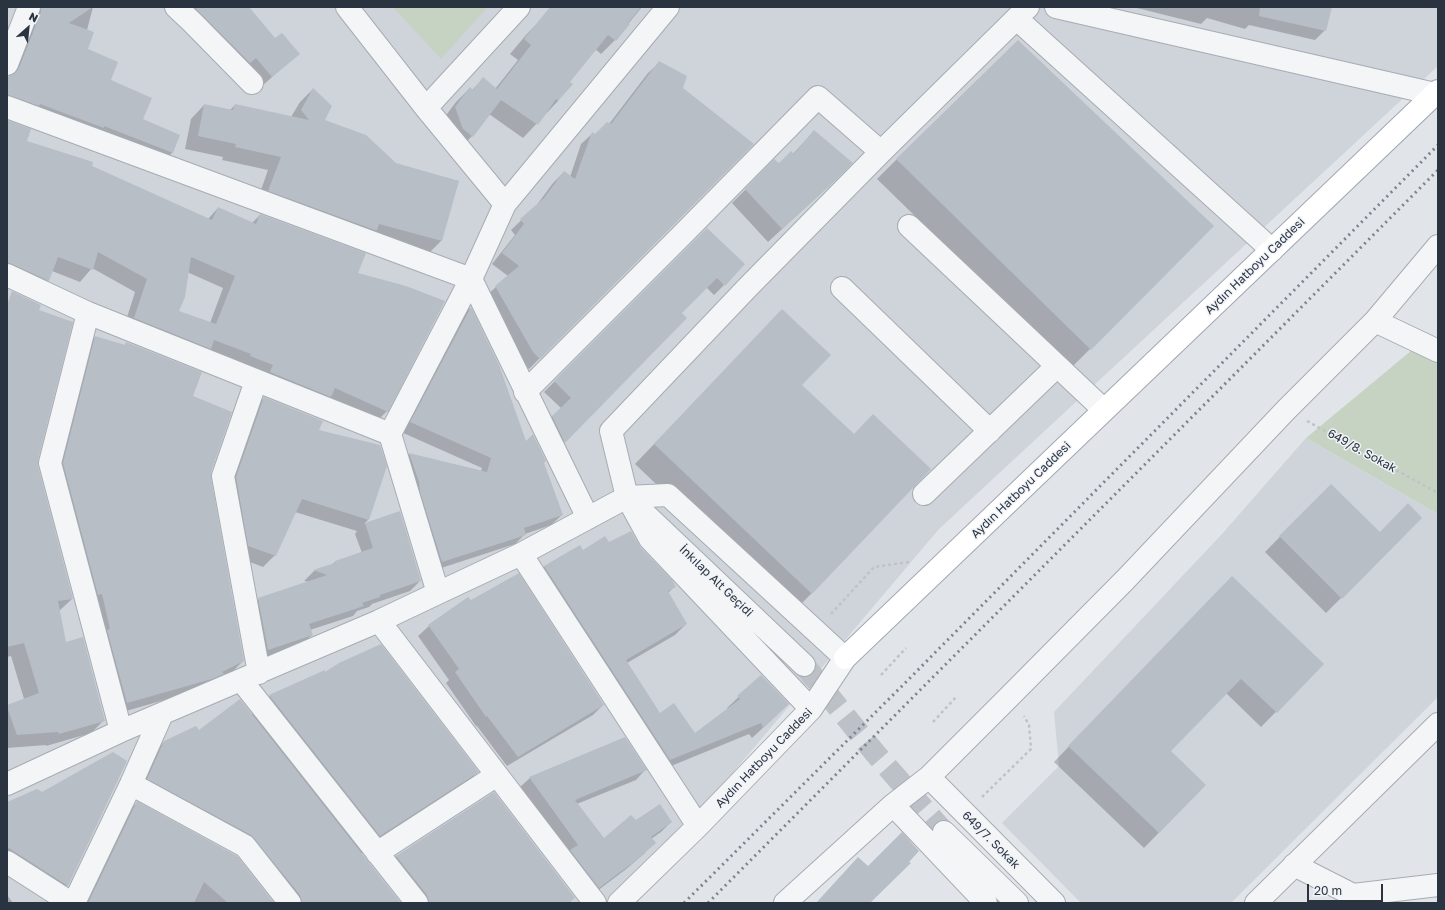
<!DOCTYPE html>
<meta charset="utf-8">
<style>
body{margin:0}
#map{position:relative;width:1445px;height:910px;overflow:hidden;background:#e1e5e9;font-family:"Golos Text",sans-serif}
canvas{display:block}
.frame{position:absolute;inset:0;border:8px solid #2a3340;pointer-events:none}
.north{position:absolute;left:8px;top:8px;width:40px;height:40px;-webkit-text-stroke:3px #f0f3f7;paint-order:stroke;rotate:27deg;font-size:11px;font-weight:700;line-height:16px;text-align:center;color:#2a3340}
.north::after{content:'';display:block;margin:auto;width:14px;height:18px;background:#2a3340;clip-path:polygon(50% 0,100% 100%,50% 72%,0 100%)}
.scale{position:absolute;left:1307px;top:884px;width:76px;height:18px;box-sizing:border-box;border:2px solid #2a3340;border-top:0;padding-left:5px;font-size:12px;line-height:14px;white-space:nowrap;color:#2a3340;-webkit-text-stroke:3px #f0f3f7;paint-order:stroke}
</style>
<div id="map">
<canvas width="1445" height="910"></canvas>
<div class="frame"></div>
<div class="north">N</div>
<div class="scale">20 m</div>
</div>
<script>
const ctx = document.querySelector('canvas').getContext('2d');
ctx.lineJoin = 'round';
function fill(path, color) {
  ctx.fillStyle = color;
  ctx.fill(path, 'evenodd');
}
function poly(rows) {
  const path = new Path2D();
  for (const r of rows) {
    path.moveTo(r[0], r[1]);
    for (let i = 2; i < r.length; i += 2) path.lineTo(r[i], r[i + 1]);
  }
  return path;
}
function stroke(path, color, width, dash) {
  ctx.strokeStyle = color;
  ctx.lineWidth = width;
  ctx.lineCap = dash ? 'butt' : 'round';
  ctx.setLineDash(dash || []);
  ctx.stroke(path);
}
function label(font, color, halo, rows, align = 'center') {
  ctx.font = font + ' "Golos Text",sans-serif';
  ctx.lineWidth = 3;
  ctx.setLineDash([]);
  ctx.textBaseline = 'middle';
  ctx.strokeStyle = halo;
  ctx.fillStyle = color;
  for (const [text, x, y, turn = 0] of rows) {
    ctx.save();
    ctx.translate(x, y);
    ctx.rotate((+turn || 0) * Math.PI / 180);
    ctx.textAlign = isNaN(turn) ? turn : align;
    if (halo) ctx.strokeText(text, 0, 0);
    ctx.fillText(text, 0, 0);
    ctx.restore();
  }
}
fill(poly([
 [7,7,1438,7,1438,66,939,529,708,802,604,903,7,903],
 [1306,438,1438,514,1438,697,1231,903,1081,903,1002,823,1059,766,1054,712,1222,534]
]), '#cfd4db');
fill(poly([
 [393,7,488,7,441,59],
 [1412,350,1438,363,1438,514,1306,438]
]), '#c7d3c2');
fill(poly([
 [23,7,93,7,87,30,87,50,141,120,179,136,172,153,160,165,7,110,7,77,9,77,29,24],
 [172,7,248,7,275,40,298,54,262,86],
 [553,7,642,7,615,40,601,54,595,49,569,82,558,101,523,138,489,114,472,136,458,150,441,122,456,102,470,88,472,90,483,79,495,89,518,60,510,54,526,35],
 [1133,7,1331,7,1325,30,1315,40,1249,25,1245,29,1207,18,1201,24],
 [659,63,682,88,753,144,529,369,523,363,485,297,508,276,492,264,515,235,511,230,536,206,553,183,564,172,570,177,581,144,592,134,595,135,609,124,648,73],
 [313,89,324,121,395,164,458,181,441,241,428,254,256,204,268,170,222,160,223,157,185,149,191,119,204,105,230,110,235,105,291,117,300,102],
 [7,121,26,142,91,166,208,219,218,208,252,223,260,215,357,274,387,411,375,423,123,330,135,292,92,268,80,282,52,271,49,279,37,291,7,278],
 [187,272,223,288,210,323,178,312],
 [814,131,820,194,768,242,732,203,774,161,779,164,793,154],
 [897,159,1213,226,1071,368,877,179],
 [707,229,724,285,714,295,706,287,680,313,686,318,554,452,542,427,561,408,544,392],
 [7,302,40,314,37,466,72,599,59,611,65,643,104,720,91,733,46,746,46,745,7,748,7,706,24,699,11,656,7,657],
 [470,308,526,442,543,463,562,515,551,525,525,534,515,544,432,571,400,464,410,454,481,471,482,468,401,432,461,318],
 [782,310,801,385,854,435,812,593,792,613,635,464],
 [95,337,124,346,126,343,192,397,210,472,210,478,243,661,232,672,188,693,116,714,52,475,84,348],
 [264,398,318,431,368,520,364,524,399,512,420,581,410,591,372,604,369,607,357,611,353,616,310,630,312,635,301,645,257,660,248,610,259,599,309,582,304,581,314,571,331,565,335,562,362,553,355,534,357,531,295,512,275,555,263,567,237,557,225,489,252,410],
 [1331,485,1379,533,1421,518,1326,613,1265,552],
 [609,543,640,548,674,587,668,593,686,624,675,635,627,663,660,715,695,734,728,709,727,708,761,676,777,715,752,738,749,734,659,771,533,578,544,567,580,547,582,551],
 [1217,592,1323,664,1261,727,1226,693,1170,751,1205,785,1144,848,1054,762],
 [429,626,603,705,593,715,507,766,477,726,476,726,446,683,449,680,418,636],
 [324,671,325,674,478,772,460,789,361,854,400,903,287,903,244,849,137,789,153,753,164,742,251,715,270,696],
 [645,770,636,780,577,804,604,840,636,822,671,822,661,832,651,839,645,853,625,870,589,897,520,787,530,778],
 [494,793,568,903,414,903,386,867,396,857],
 [137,803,273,903,83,903,126,813],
 [7,804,67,885,54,899,7,870],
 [7,895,13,903,7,903]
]), '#0003');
fill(poly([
 [41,7,93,7,69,23,94,32,88,49,118,62,111,80,152,98,143,119,180,135,173,153,104,126,104,128,40,104,39,106,7,95,7,81,9,76,15,73,19,68,41,12],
 [194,7,249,7,275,38,282,33,300,54,272,77,256,58,250,63],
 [550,7,641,7,628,23,630,24,616,41,608,35,570,82,573,84,558,101,556,99,538,125,501,100,473,137,463,129,455,107,470,87,473,90,483,77,497,89,531,45,524,39],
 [1260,7,1332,7,1326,31,1259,16],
 [1018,40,1214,226,1091,350,896,159],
 [659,61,687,76,683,88,754,144,540,359,533,352,495,286,519,266,502,253,524,224,520,219,544,198,564,171,575,179,592,132,595,134,607,122,611,124],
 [313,88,332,106,325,120,366,135,396,163,459,181,442,241,379,224,377,230,375,230,268,191,281,157,235,147,236,144,198,136,204,104,233,110,235,104,309,120,301,110],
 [7,120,31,129,27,141,93,162,92,166,212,220,218,207,256,224,260,214,366,253,358,273,406,286,445,301,388,412,335,388,331,397,270,372,273,365,250,356,251,354,214,340,211,349,134,318,147,279,98,252,93,270,58,257,49,281,12,264,7,263],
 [191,257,235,276,216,324,179,311,185,297],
 [814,130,853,163,835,181,782,229,745,189,774,159,779,163,791,151,794,154],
 [707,228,745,264,725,286,717,278,682,313,687,318,565,443,552,416,571,398,554,381],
 [12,291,41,305,39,310,73,322,38,460,38,466,73,599,58,601,66,642,83,637,105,721,59,734,58,732,17,735,7,707,7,705,39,693,24,643,7,647,7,305],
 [471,307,499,365,526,441,533,434,546,461,544,463,563,515,524,528,526,535,442,562,420,492,419,482,409,453,487,472,491,458,410,422],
 [782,309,831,355,802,385,854,434,873,414,931,469,812,594,654,444],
 [95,336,125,345,126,342,202,372,193,396,232,412,211,472,211,478,244,661,222,672,224,674,212,679,127,703,107,630,110,629,102,594,98,595,63,463],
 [264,397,323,421,319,430,380,445,387,466,369,520,302,499,276,556,248,546,236,477],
 [1331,484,1380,532,1408,503,1422,518,1342,599,1279,536],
 [400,511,421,581,380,595,380,597,362,603,364,606,309,624,313,635,268,650,258,598,327,575,313,570,335,563,335,561,373,548,365,523],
 [631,531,641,548,672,580,676,587,668,591,687,624,626,660,660,713,674,703,695,733,740,699,737,696,761,675,789,704,763,728,761,723,670,760,544,566,580,545,583,550,605,536,609,542],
 [519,573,604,705,518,757,487,716,486,717,455,672,459,669,428,625,468,597,471,600],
 [1232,576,1324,664,1277,713,1241,679,1171,751,1206,785,1159,833,1068,746],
 [381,644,479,772,380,836,269,695,325,670,325,672,339,663],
 [240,699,367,860,401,903,302,903,300,895,251,835,147,779,164,741,196,726,199,730],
 [625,737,647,770,575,800,604,838,631,815,636,820,660,804,672,822,651,837,656,843,639,858,599,888,570,850,578,845,529,777],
 [113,752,127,761,68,886,7,847,7,802,37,789,42,792],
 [494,792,575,898,569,903,429,903,427,895,396,856],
 [137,801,237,856,274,903,228,903,204,882,194,903,88,903],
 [902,832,919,851,909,862,911,863,870,903,816,903,858,857,868,866]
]), '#b8bec6');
stroke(poly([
 [804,665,875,753,944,832]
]), '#bcc1c7', 22, [22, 11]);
const minor = poly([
 [176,7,192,22,252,83],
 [347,7,426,108,519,7],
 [1056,7,1435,94],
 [1017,19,1272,250],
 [7,64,29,7],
 [7,107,471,279,588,518],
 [426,108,505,204],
 [909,226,1104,410],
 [7,275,88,313,390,434,438,593,521,554,627,497,668,495,845,658,811,709,698,826,619,903],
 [842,288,990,431],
 [88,313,50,463,121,731],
 [1375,321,1438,351],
 [256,381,223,476,259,673],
 [525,392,681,236,818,97,881,152],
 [390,434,471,279,505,204,668,7],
 [924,494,1057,366],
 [644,513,804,665],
 [521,554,698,826],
 [379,621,595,903],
 [241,680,417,903],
 [811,709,650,539,627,497,611,431,748,287,881,152,1028,7],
 [929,777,1054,903],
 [7,784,121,731,379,621,438,593],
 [131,784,245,846,290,903],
 [893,805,986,903],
 [944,832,1017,903],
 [377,853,497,775],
 [7,862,71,903],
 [1294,865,1353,895],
 [74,903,131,784,162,714],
 [785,903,893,805,929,777,1010,696,1125,580,1286,410,1375,321,1438,246],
 [1256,903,1438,724],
 [1349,903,1353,895,1438,885]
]);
const major = poly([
 [845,658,1438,91]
]);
stroke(minor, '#a6acb3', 24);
stroke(major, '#a1a9b4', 24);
stroke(poly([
 [1307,421,1438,493],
 [831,614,874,567,909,562],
 [881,675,906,648],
 [933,722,957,696],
 [982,797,1031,749,1029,725,1024,716]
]), '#bfc3c7', 2.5, [3, 3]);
stroke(minor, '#f4f5f7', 22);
stroke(major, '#fff', 22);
stroke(poly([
 [684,903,906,682,1438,145],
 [708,903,1438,170]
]), '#7b8592', 3, [2, 4]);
label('12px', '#2a3340', '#f0f3f7', [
 ["Aydın Hatboyu Caddesi",1255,266,-44],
 ["649/8. Sokak",1362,451,29],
 ["Aydın Hatboyu Caddesi",1021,490,-44],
 ["İnkılap Alt Geçidi",716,581,44],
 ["Aydın Hatboyu Caddesi",764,758,-46],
 ["649/7. Sokak",991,840,45]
]);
</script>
